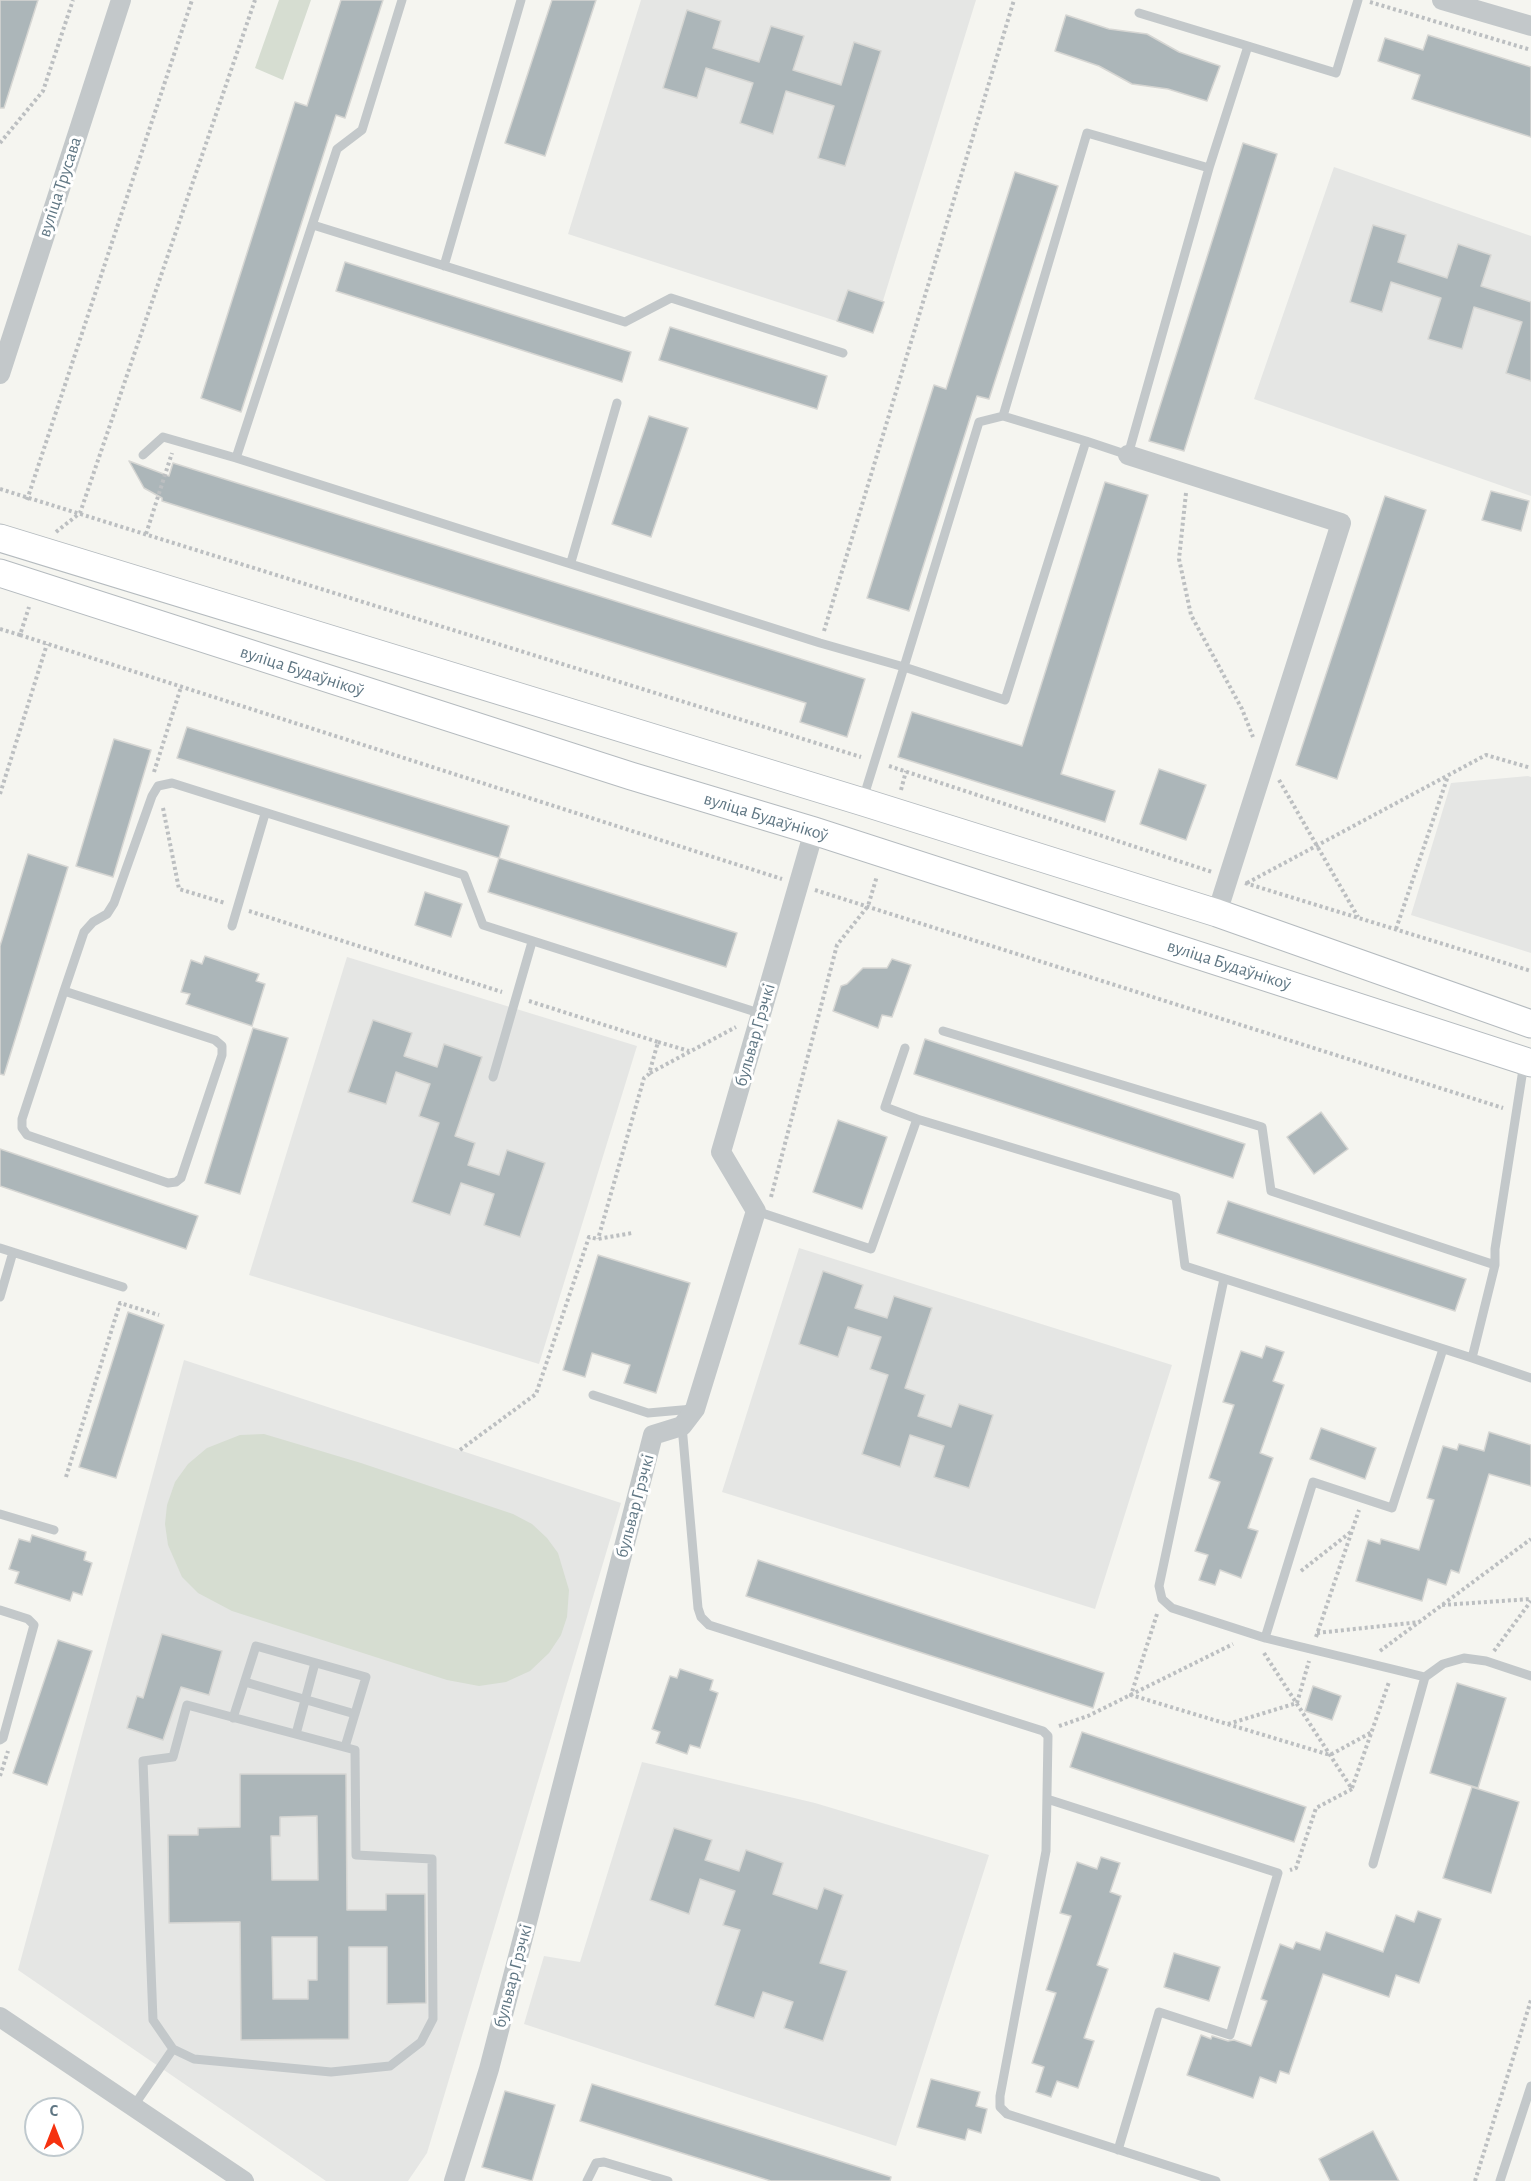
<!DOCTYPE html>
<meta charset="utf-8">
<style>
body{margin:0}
#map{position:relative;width:1531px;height:2181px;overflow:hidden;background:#f5f5f0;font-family:"Alegreya Sans",sans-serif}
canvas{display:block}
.north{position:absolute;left:24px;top:2097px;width:60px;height:60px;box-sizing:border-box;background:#fff;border:2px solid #bfc9ce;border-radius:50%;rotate:0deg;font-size:16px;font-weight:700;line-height:24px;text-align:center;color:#607784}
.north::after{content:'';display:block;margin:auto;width:21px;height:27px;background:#f53210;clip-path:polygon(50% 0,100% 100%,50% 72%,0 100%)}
</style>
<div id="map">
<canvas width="1531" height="2181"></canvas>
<div class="north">С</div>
</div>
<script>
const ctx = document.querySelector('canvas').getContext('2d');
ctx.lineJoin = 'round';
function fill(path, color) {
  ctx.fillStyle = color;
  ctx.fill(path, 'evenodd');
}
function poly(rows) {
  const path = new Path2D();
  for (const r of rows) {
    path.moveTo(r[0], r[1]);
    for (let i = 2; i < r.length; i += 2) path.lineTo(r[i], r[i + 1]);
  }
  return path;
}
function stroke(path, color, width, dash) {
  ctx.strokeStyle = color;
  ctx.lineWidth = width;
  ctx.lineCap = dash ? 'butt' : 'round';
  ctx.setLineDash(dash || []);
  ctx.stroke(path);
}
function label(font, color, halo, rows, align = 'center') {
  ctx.font = font + ' "Alegreya Sans",sans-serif';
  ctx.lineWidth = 6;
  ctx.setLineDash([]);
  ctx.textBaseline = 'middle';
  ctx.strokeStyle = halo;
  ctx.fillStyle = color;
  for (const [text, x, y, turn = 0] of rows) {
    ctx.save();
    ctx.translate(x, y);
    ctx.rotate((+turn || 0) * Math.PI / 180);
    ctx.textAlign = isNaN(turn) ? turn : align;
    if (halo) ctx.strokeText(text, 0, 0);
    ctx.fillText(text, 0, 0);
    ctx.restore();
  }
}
fill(poly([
 [641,0,976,0,873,333,568,234],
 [1334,167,1531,236,1531,496,1254,399],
 [1528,776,1531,777,1531,953,1411,915,1451,783],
 [347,957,637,1046,539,1364,249,1275],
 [799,1248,1172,1365,1095,1609,722,1492],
 [184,1360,621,1503,427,2153,408,2181,326,2181,18,1970],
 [642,1762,815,1803,989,1855,896,2146,524,2024,544,1956,580,1962]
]), '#e5e6e4');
fill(poly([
 [279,0,311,0,283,80,255,68],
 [264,1434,361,1463,513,1514,532,1524,547,1538,558,1553,569,1590,567,1617,561,1635,549,1653,530,1671,506,1682,479,1686,447,1680,232,1611,198,1593,182,1577,168,1545,165,1524,167,1505,175,1482,188,1464,207,1448,240,1435]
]), '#d6ddd1');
const building = poly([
 [0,0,38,0,4,108,0,108,0,0],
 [341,0,383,0,345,118,336,115,241,412,201,398,295,102,307,106,341,0],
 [552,0,596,0,545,156,505,143,552,0],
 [687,10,721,21,713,48,759,62,771,26,804,36,793,70,841,85,854,42,881,51,845,166,818,158,834,106,786,91,773,134,740,123,753,83,706,68,697,98,663,88,687,10],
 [1066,15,1109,29,1147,34,1179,52,1220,66,1207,101,1168,89,1132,84,1099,66,1055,51,1066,15],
 [1428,35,1531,67,1531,137,1412,99,1420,75,1378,61,1385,38,1423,50,1428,35],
 [1243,143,1277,154,1184,451,1149,441,1243,143],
 [1015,172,1058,186,989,399,977,396,909,611,867,598,934,385,946,389,1015,172],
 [1373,225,1406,235,1398,262,1447,278,1458,244,1491,255,1481,286,1531,302,1531,381,1506,373,1522,322,1474,307,1462,349,1428,339,1441,298,1391,282,1382,312,1350,302,1373,225],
 [345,262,631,352,622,382,336,291,345,262],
 [848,290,884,302,873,333,837,321,848,290],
 [670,327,827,376,817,409,659,360,670,327],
 [649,416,688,428,651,537,612,524,649,416],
 [129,461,169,476,173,463,865,679,847,737,800,722,806,703,162,501,162,498,144,488,129,461],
 [1105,482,1148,495,1061,774,1115,791,1105,822,898,757,912,712,1022,746,1105,482],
 [1491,491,1529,501,1521,531,1482,520,1491,491],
 [1385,496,1426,510,1337,779,1296,765,1385,496],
 [187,727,509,826,499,858,177,758,187,727],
 [114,739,151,750,113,877,76,866,114,739],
 [1159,769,1206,785,1186,840,1140,824,1159,769],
 [28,854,68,867,4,1075,0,1074,0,946,28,854],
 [499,858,737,933,726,967,488,892,499,858],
 [425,892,462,904,451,937,415,925,425,892],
 [205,956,259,974,256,981,265,984,252,1026,186,1004,190,994,181,992,191,960,202,964,205,956],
 [892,959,911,965,892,1017,882,1015,878,1028,833,1011,841,986,847,984,863,968,887,968,892,959],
 [373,1020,412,1033,404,1056,437,1067,444,1044,482,1057,455,1136,475,1143,468,1165,499,1175,507,1150,545,1163,520,1237,484,1225,494,1194,461,1183,450,1215,412,1202,439,1123,419,1116,430,1084,396,1072,386,1104,348,1092,373,1020],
 [253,1028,288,1038,240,1194,205,1183,253,1028],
 [925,1039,1245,1144,1233,1178,914,1074,925,1039],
 [1321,1112,1348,1149,1314,1174,1287,1137,1321,1112],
 [838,1120,887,1137,862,1209,813,1192,838,1120],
 [0,1149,198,1216,186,1249,0,1186,0,1149],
 [1228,1201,1466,1279,1455,1311,1217,1233,1228,1201],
 [598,1255,690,1283,656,1393,624,1383,630,1365,592,1353,585,1377,563,1370,598,1255],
 [823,1271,863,1285,855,1308,887,1318,894,1296,932,1308,905,1388,925,1395,918,1416,951,1427,959,1404,993,1415,969,1488,934,1477,944,1446,910,1435,900,1467,862,1454,888,1375,870,1369,881,1337,848,1327,838,1357,799,1344,823,1271],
 [128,1312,164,1325,116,1478,79,1467,128,1312],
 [1266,1346,1284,1352,1273,1381,1284,1385,1260,1453,1273,1458,1248,1528,1258,1531,1241,1578,1220,1570,1215,1585,1199,1580,1208,1555,1195,1551,1220,1482,1209,1478,1234,1405,1223,1402,1241,1351,1262,1358,1266,1346],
 [1321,1428,1376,1448,1365,1479,1310,1459,1321,1428],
 [1489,1432,1531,1445,1531,1486,1489,1474,1459,1573,1451,1570,1446,1585,1428,1579,1422,1601,1356,1581,1368,1540,1380,1544,1381,1539,1419,1550,1434,1500,1427,1498,1443,1446,1457,1450,1459,1444,1484,1451,1489,1432],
 [32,1535,86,1552,84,1560,92,1563,82,1595,73,1592,70,1601,15,1583,19,1572,9,1569,19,1539,30,1542,32,1535],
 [758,1560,1104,1673,1093,1708,746,1596,758,1560],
 [162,1634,222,1651,209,1695,181,1687,163,1740,127,1728,137,1696,143,1698,162,1634],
 [58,1640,92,1651,47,1785,13,1773,58,1640],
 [680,1669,713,1680,710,1690,718,1693,700,1748,690,1745,687,1754,656,1743,660,1732,652,1729,670,1676,677,1678,680,1669],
 [1457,1683,1506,1698,1478,1788,1430,1773,1457,1683],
 [1313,1686,1341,1696,1332,1720,1305,1711,1313,1686],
 [1082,1732,1306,1807,1294,1842,1070,1767,1082,1732],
 [240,1774,346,1774,347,1910,386,1910,386,1894,425,1894,426,2003,387,2004,387,1947,349,1947,349,2039,241,2040,240,1922,169,1923,168,1835,198,1835,198,1828,240,1827,240,1774],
 [317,1816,318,1880,272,1880,271,1836,280,1836,280,1817,317,1816],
 [272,1937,317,1937,317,1980,308,1980,308,1999,273,1999,272,1937],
 [1472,1787,1519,1802,1491,1893,1443,1878,1472,1787],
 [674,1828,712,1840,705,1860,739,1871,746,1850,783,1863,773,1894,817,1909,824,1888,843,1895,820,1963,847,1971,823,2041,784,2028,793,2002,763,1992,754,2018,715,2005,740,1930,723,1925,735,1891,700,1879,689,1914,650,1900,674,1828],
 [1101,1857,1120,1863,1110,1892,1121,1896,1097,1965,1108,1969,1084,2038,1094,2041,1078,2088,1057,2081,1051,2097,1036,2092,1044,2067,1032,2063,1056,1993,1046,1990,1071,1916,1060,1913,1077,1862,1097,1869,1101,1857],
 [1418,1911,1441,1919,1419,1983,1396,1975,1389,1997,1323,1974,1289,2074,1280,2071,1276,2083,1260,2077,1253,2098,1187,2075,1201,2035,1211,2039,1212,2036,1228,2041,1234,2040,1251,2046,1267,2001,1261,1999,1280,1944,1293,1949,1296,1942,1320,1950,1326,1932,1383,1952,1396,1915,1414,1922,1418,1911],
 [1174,1953,1220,1967,1209,2001,1164,1987,1174,1953],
 [931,2079,980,2092,976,2106,987,2109,981,2133,968,2129,965,2140,917,2127,931,2079],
 [592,2084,891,2177,890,2181,771,2181,580,2121,592,2084],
 [505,2091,555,2105,532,2181,482,2167,505,2091],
 [1373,2131,1399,2181,1330,2181,1319,2159,1373,2131]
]);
fill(building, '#acb6b9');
stroke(building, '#d6d6d3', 1.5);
const secondary = poly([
 [0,538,863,802,1217,913,1531,1024],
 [0,573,631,776,814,831,1531,1063]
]);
stroke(secondary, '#b5bbbf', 29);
stroke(poly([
 [1370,2,1531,50],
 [0,143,43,91,73,0],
 [0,489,861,757],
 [1186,493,1179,559,1191,615,1242,709,1253,737],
 [27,500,192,0],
 [56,532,80,513,255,0],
 [146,534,172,453],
 [0,629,20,635,29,607],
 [824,631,1014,0],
 [20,635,782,879],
 [889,766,1212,872],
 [154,772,181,687],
 [1279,780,1358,917],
 [901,790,906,771],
 [0,794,47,644],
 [163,808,179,889,225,903],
 [1245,883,1531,971],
 [1247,883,1486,755,1531,768],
 [815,890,1503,1108],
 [249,911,502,992],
 [1396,929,1448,776],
 [529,1001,658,1042,649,1074,644,1078,598,1239],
 [658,1042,689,1051],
 [650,1073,736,1027],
 [771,1197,837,945,868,906,877,876],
 [460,1450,536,1394,589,1237,598,1239,632,1233],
 [66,1477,120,1303,159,1315],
 [1301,1571,1352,1531],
 [1442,1605,1531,1599],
 [1157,1614,1131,1695,1330,1755,1372,1732],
 [1317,1633,1420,1622],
 [1316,1637,1359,1510],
 [1380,1651,1531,1539],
 [1494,1651,1531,1601],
 [1264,1653,1352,1789,1316,1808,1296,1868,1290,1870],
 [1228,1724,1297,1703,1309,1661],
 [1059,1726,1088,1716,1233,1644],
 [0,1776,8,1751],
 [1352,1788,1389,1682],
 [1475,2181,1531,2000]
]), '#bcbfc1', 4, [3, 3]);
stroke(poly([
 [402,0,362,130,337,149,236,458,820,643,904,667,863,799],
 [1248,46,1336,73,1358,0],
 [313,225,625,322,671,298,843,353],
 [444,266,521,0],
 [1003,416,1086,441,1005,700,904,667,979,422,1003,416,1087,133,1209,168],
 [1086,441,1128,455,1209,168,1248,46,1139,13],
 [143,455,163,437,236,458],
 [571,562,617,403],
 [232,926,265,814],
 [64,991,215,1040,222,1046,222,1055,181,1178,176,1182,168,1183,27,1135,22,1128,22,1119,64,991,84,932,93,922,107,914,114,903,152,796,158,786,172,783,464,875,483,925,762,1014],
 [943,1031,1262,1127,1271,1191,1495,1265],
 [905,1048,885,1107,917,1119],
 [493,1077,532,942],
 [756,1211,871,1249,917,1119,1176,1197,1185,1266,1472,1358,1495,1265,1495,1249,1524,1063],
 [0,1248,123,1287],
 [1224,1279,1159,1586,1162,1599,1172,1608,1265,1638,1425,1677,1373,1864],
 [0,1297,13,1252],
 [1472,1358,1531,1378],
 [593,1395,648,1413,693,1409],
 [682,1426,698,1608,701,1617,709,1625,1043,1731,1048,1736,1046,1851,1000,2096,1000,2107,1007,2114,1216,2181],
 [0,1514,54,1530],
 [0,1610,28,1619,34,1625,3,1738,0,1740],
 [1265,1638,1313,1482,1392,1508,1443,1349],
 [1425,1677,1443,1664,1464,1658,1486,1661,1531,1676],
 [245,1682,355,1714],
 [233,1718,256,1646,366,1677,345,1747],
 [296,1734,315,1663],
 [1047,1799,1278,1873,1230,2035,1159,2012,1118,2150],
 [133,2107,173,2049,153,2020,143,1761,173,1757,187,1705,355,1750,356,1855,432,1859,433,2019,421,2042,390,2066,331,2072,194,2059,173,2049],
 [587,2181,596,2163,604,2162,668,2181],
 [1500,2181,1531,2086]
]), '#c3c8ca', 9);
stroke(poly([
 [1442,0,1531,26],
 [0,374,121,0],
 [1128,455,1341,523,1217,913],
 [0,2017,244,2181],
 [454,2181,489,2069,653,1435,682,1426,695,1409,756,1211,721,1152,814,831]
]), '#c3c8ca', 20);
stroke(secondary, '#fff', 27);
label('18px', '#607784', '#fff', [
 ["вуліца Трусава",60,187,-72],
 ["вуліца Будаўнікоў",302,671,18],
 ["вуліца Будаўнікоў",766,817,17],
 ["вуліца Будаўнікоў",1229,965,18],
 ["бульвар Грэчкі",755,1035,-74],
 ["бульвар Грэчкі",635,1506,-75],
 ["бульвар Грэчкі",513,1976,-75]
]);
</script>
